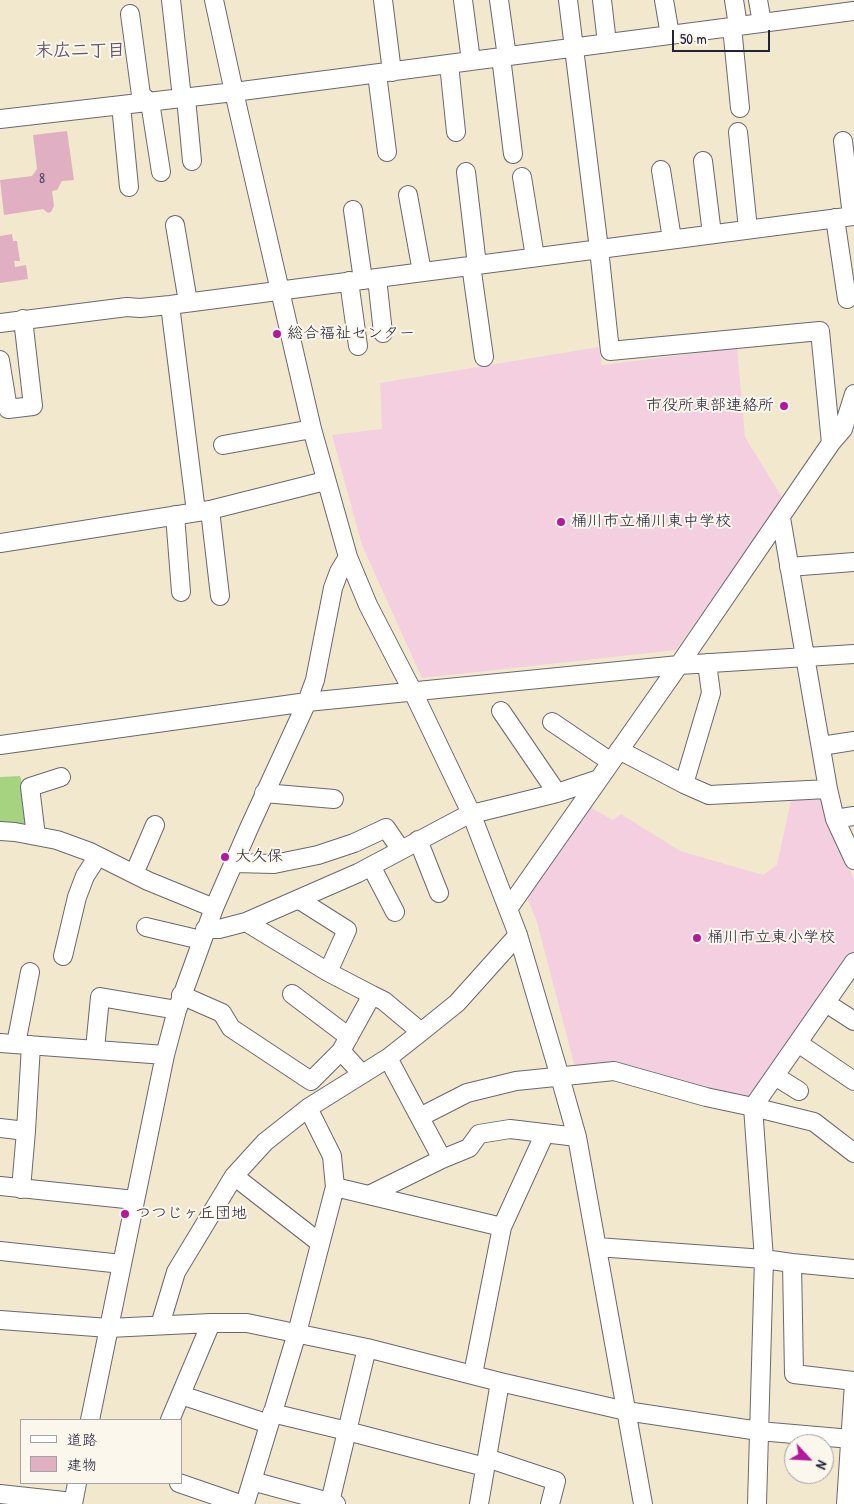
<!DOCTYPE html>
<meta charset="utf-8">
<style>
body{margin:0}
#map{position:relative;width:854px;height:1504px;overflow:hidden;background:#f2e8ce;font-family:"Patrick Hand","Klee One",sans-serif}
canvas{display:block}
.legend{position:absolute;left:20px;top:1419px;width:162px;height:65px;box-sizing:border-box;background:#fbf7ec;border:1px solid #a4a2a5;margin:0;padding:6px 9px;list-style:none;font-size:15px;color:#22223b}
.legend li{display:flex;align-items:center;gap:10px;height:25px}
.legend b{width:25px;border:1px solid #a4a2a5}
.north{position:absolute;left:784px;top:1434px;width:50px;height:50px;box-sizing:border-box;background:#fbf7ec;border:1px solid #a4a2a5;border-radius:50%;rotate:115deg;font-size:14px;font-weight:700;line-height:20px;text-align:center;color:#22223b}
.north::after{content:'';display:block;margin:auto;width:18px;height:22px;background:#b5179e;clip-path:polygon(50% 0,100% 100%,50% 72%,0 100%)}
.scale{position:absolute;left:672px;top:30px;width:98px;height:22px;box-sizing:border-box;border:2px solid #22223b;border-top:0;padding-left:6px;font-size:15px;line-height:18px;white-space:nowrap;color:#22223b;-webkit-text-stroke:4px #fbf7ec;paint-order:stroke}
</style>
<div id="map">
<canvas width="854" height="1504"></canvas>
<ul class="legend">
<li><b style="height:6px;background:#fff"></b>道路</li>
<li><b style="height:14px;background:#e1afc2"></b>建物</li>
</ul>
<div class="north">N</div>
<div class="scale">50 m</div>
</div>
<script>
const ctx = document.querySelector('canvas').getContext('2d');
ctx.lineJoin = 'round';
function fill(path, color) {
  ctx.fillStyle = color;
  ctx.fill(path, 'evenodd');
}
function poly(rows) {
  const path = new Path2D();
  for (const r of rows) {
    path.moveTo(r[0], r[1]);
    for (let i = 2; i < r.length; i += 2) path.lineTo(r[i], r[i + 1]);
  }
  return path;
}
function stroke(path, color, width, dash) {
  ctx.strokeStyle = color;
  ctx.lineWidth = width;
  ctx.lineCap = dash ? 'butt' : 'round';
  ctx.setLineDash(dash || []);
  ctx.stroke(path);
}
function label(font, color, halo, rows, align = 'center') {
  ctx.font = font + ' "Patrick Hand","Klee One",sans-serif';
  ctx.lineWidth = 4;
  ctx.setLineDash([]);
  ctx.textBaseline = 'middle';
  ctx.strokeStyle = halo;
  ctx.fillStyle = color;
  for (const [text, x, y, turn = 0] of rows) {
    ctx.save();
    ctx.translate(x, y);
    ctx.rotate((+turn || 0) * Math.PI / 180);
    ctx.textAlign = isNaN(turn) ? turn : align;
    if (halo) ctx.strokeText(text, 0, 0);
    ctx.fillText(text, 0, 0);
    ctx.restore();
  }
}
fill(poly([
 [599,347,602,365,737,348,745,437,783,499,676,650,422,678,362,545,332,435,382,429,380,383],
 [792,796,824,798,829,818,854,880,854,953,753,1097,576,1071,537,922,526,895,588,806,613,820,621,814,680,851,763,875,777,865]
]), '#f3cfe0');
fill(poly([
 [20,776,36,836,0,832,0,777]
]), '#a6d380');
fill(poly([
 [67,131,74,180,62,181,57,190,52,191,54,206,51,212,48,213,43,209,4,215,0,180,32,176,37,169,33,135],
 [12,234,13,241,17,241,20,261,14,261,15,267,26,265,28,279,0,283,0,236]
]), '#e1afc2');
const minor = poly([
 [171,0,182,98],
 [214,0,234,92,312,429,348,557,368,605,413,692,471,813,518,935,560,1077,577,1137,643,1504],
 [383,0,392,72],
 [463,0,471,61],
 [499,0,507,57],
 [568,0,599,249,610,351,820,331,831,443],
 [602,0,607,43],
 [664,0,670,35],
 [734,0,738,26],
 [758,0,762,23],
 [130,14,141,95,150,102,161,172],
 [732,27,740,108],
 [501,57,513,154],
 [449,64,456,132],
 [377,74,387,152],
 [186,98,192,161],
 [121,105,129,187],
 [0,119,234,92,854,11],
 [738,132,748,229],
 [843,141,852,216],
 [703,161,712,234],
 [661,170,672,239],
 [466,172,477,265],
 [522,177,535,257],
 [408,195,422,272],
 [353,210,363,280],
 [835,218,847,299],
 [175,225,188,302],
 [471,265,484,357],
 [377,278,383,333],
 [349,281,358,346],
 [170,305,196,512],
 [0,323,127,307,140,308,170,305,854,216],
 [0,360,8,409,33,406,23,319],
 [223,445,312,429],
 [210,510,220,596],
 [175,515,181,592],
 [781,518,828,789,835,819,854,860],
 [0,543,210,510,325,481],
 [789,567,854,562],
 [501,711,557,793],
 [552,722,611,762],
 [0,745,307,702,679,665,854,654],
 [821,746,854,741],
 [619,750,684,784,709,795,828,789],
 [684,784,711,693,707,663],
 [264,793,334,799],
 [835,819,854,816],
 [0,831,15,832,57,840,90,852,148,881,214,908],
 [36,836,30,787,61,777],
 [418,840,439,893],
 [234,863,274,864,318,855,354,843,386,828,401,850],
 [371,866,395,912],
 [134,874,155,825],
 [298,899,347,930,328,972],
 [508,909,679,665,831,443,843,429,854,394],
 [246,922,328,972,372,995],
 [146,927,201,940],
 [205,929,219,929,246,922,358,873,471,813,480,812,557,793,599,779],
 [63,956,77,897,85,876,98,856],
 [292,994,349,1037],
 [181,995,222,1013,231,1028,311,1081,341,1051,372,995,384,1001,421,1032],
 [826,1003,854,1021],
 [0,1043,165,1055],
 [798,1043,854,1081],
 [16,1044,30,972],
 [95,1049,100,997,177,1010],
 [341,1051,362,1074],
 [388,1058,442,1159],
 [775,1076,799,1091],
 [420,1117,467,1093,516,1081,614,1071,706,1097,753,1107,814,1122,854,1153],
 [0,1128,26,1131],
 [234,1176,320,1243],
 [0,1186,135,1200],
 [335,1187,502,1227],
 [21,1189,26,1131,31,1045],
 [369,1195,442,1159,469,1148,479,1134,510,1129,577,1137],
 [597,1247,764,1259,792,1263,854,1269],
 [0,1251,122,1264],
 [792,1263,794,1374,854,1381],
 [0,1320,109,1328,211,1323,247,1323,367,1348,500,1382,626,1411,759,1431,851,1439],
 [160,1325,176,1272,234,1176,265,1142,308,1108,388,1058,421,1032,457,1003,518,935],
 [473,1374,502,1227,545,1133],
 [181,1395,269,1424],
 [272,1413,347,1431,485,1467],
 [90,1420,165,1055,177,1010,214,908,249,828,307,702,315,680,333,588,339,572,348,557],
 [170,1420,211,1323],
 [487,1458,556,1481,550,1504],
 [252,1481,336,1504],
 [179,1483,240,1504],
 [0,1494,73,1502],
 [330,1502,367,1348],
 [73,1504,77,1483],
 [245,1504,297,1333,335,1187,332,1156,308,1108],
 [479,1504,500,1382],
 [757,1504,764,1259,753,1107,854,962],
 [846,1504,854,1383]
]);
stroke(minor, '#6b676e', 20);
stroke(minor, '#fff', 18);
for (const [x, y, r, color] of [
 [277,334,5,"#b5179e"],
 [784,406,5,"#b5179e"],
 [561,522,5,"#b5179e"],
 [225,857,5,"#b5179e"],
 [697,938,5,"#b5179e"],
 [125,1214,5,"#b5179e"]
]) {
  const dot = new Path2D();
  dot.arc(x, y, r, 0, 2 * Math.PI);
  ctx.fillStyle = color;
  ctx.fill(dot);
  stroke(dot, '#fbf7ec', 2);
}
label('14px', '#52455d', null, [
 ["8",42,179]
]);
label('16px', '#22223b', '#fbf7ec', [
 ["総合福祉センター",287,334],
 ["市役所東部連絡所",774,406,"right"],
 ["桶川市立桶川東中学校",571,522],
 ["大久保",235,857],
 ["桶川市立東小学校",707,938],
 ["つつじヶ丘団地",135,1214]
], 'left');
label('bold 18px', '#65536a', '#fbf7ec', [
 ["末広二丁目",80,51]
]);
</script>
